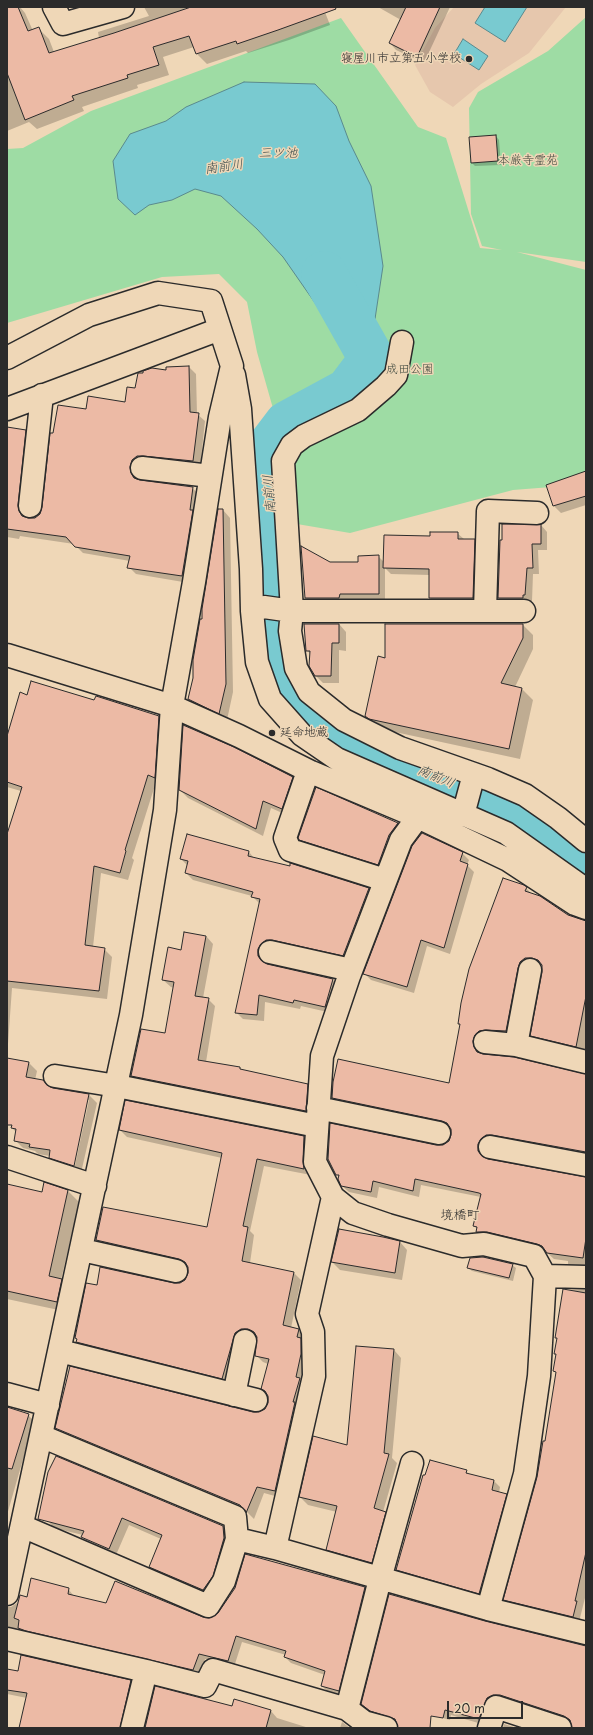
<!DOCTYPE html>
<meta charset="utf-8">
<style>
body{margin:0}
#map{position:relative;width:593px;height:1735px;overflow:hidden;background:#efd7b7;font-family:"Playpen Sans",sans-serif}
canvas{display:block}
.frame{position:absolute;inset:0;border:8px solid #2b2b2b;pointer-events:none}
.scale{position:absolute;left:447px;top:1701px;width:76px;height:18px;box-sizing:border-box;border:2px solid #2b2b2b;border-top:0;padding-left:5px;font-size:12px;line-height:14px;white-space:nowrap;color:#2b2b2b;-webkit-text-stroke:3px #efd7b7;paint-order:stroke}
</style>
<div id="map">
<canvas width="593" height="1735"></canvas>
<div class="frame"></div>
<div class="scale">20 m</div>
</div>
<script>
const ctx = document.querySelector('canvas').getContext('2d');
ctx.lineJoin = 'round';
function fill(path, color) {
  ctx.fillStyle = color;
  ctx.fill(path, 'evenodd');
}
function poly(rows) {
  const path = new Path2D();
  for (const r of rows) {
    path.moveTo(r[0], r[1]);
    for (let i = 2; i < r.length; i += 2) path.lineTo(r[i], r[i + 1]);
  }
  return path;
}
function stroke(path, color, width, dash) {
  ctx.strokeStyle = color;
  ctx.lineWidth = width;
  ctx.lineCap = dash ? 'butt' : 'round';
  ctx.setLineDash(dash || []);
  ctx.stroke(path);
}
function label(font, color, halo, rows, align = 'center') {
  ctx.font = font + ' "Playpen Sans","Klee One",sans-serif';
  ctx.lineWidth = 3;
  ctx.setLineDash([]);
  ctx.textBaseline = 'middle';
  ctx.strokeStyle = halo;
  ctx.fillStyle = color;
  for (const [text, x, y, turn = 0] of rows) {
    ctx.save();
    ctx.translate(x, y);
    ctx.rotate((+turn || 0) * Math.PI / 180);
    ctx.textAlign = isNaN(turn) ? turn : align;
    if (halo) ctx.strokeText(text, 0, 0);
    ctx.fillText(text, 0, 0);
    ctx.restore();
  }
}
fill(poly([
 [454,7,566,7,529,53,481,84,453,107,430,92,415,65,435,28]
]), '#e6c7ad');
fill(poly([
 [586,17,586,262,517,252,586,270,586,478,564,486,513,490,350,533,297,524,293,479,257,352,247,302,219,274,162,277,7,323,7,149,23,148,91,111,341,18,418,127,446,138,480,248,502,250,482,246,471,214,469,108,478,92,548,51]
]), '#9edca4');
const water = poly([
 [485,7,527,7,505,42,475,23,485,7],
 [463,39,488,56,479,70,454,54,463,39],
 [244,82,315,84,336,106,349,141,371,186,383,266,375,319,346,333,322,313,283,257,257,229,221,196,195,189,172,200,149,205,135,215,118,199,113,161,130,134,166,121,186,107,244,82]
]);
fill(water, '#79cad0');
stroke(water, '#5a8a8e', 1);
fill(poly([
 [7,7,20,7,25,13,33,31,38,28,49,39,54,52,99,38,98,32,149,16,144,7,184,7,185,9,191,7,323,7,330,25,289,40,248,53,246,51,207,64,197,54,194,47,163,57,169,75,137,85,138,88,82,107,84,111,37,129,29,122,7,131],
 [72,7,81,7,75,10],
 [378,7,450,7,424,63,396,50,390,43,401,20],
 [496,136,499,140,501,165,475,166,472,163],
 [189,367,196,374,197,414,205,421,200,468,136,474,137,480,192,488,200,495,189,583,136,574,129,567,130,561,83,553,74,544,20,536,19,539,7,537,7,428,25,430,32,438,24,513,25,518,35,518,41,514,43,508,54,434,87,410,126,403,136,389,167,371,167,368],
 [586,472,586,505,561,513,554,506,547,485],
 [223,510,230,518,233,692,227,720,197,707,189,699,194,678],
 [541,525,547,532,547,550,538,550,539,574,533,574,532,601,529,601,529,605,505,605,499,598,501,541],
 [457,533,464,539,474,540,481,547,479,605,437,605,430,598,430,575,391,574,385,568,385,600,346,600,346,605,312,605,306,598,302,548,330,563,359,563,378,556,384,562,431,537],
 [339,624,346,632,346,651,339,650,339,683,323,683,315,675,310,654,307,650],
 [522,624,533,635,533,649,515,687,522,689,533,700,520,759,381,729,366,716,386,659],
 [28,696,95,701,158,717,166,725,156,782,132,858,134,860,128,880,101,873,93,947,104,949,112,957,107,999,12,988,7,1058,7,837,21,791,7,787,7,736],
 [292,778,300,785,289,816,271,808,263,836,188,798,180,790],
 [316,789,398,824,402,828,383,869,305,844,300,839],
 [249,852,254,858,290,867,291,864,369,889,376,896,350,962,265,956,265,964,333,980,340,987,332,1013,301,1006,300,1009,265,1002,264,1021,243,1019,236,1012,260,904,252,896,193,880,186,873,188,866,181,859],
 [462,853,469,860,467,865,474,872,450,954,427,946,414,993,371,980,364,973],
 [526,888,532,894,586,929,586,1053,538,1041,532,1035,543,972,542,965,539,963,532,964,512,1037,478,1047,479,1054,586,1075,586,1157,483,1152,484,1159,586,1178,586,1270,574,1270,568,1264,568,1261,554,1259,544,1250,494,1238,483,1238,474,1225,481,1197,421,1185,419,1197,379,1187,377,1198,349,1192,342,1186,340,1177,336,1174,436,1146,444,1146,449,1142,452,1135,451,1128,449,1127,339,1104,333,1098,450,1084,461,1025,459,1023],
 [206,936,213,944,203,998,208,999,215,1006,206,1062,240,1068,241,1070,307,1085,315,1092,313,1118,139,1083,132,1076,166,1034,174,988,171,987,163,980,182,951],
 [7,1059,29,1063,37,1071,35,1080,49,1088,89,1095,97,1103,81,1173,74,1170,89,1100,87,1100,72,1170,58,1165,50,1156,38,1154,35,1151,23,1148,15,1140,16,1132,12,1128,14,1120,7,1119],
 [120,1130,304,1137,311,1144,311,1175,264,1166,250,1231,254,1235,250,1263,294,1273,301,1280,291,1328,298,1330,305,1337,308,1361,282,1498,264,1493,254,1519,247,1512,64,1434,57,1427,260,1413,265,1410,269,1404,268,1395,262,1388,268,1364,263,1362,256,1355,258,1336,256,1335,249,1336,229,1385,85,1349,78,1342,76,1338,98,1287,180,1284,186,1280,189,1274,189,1267,187,1265,104,1247,97,1240,208,1228,222,1158,127,1137],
 [7,1185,43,1193,68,1191,79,1202,61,1280,72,1290,68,1312,7,1299],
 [400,1242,407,1250,402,1280,340,1270,332,1262],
 [512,1265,516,1268,513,1281,472,1271,468,1268],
 [586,1289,586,1594,579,1622,511,1606,505,1600,538,1478,546,1442,557,1373,555,1371,557,1355,555,1353,558,1339,556,1337,564,1290],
 [394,1350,401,1358,392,1458,397,1463,383,1512,393,1521,379,1570,335,1557,327,1549,337,1512,308,1505,300,1497,348,1447],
 [7,1409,28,1415,34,1421,7,1515],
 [62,1459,223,1526,230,1534,210,1597,157,1574,150,1567,161,1539,129,1525,116,1555,89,1544,82,1537,83,1535,54,1528,47,1520],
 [466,1471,469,1475,494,1481,500,1487,499,1493,506,1495,512,1500,485,1599,403,1575,397,1569],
 [365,1588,371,1594,345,1697,328,1692,322,1686,325,1675,291,1663,285,1657,286,1655,242,1642,234,1667,205,1659,199,1676,7,1630,7,1607,11,1607,17,1603,20,1596,27,1598,68,1589,74,1596,107,1604,209,1619],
 [484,1622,586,1647,586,1728,573,1728,572,1722,506,1701,485,1725,451,1715,450,1720,400,1707,396,1722,377,1716,362,1704],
 [7,1670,130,1681,136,1687,127,1728,20,1728,27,1698,7,1694],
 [235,1700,271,1711,277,1718,309,1728,146,1728,233,1708],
 [342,1722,350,1728,340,1728],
 [504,1724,517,1728,503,1728]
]), '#0003');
stroke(poly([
 [324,274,372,359,348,391,287,424,265,453,276,549,277,627,284,666,295,702,325,731,488,799,546,834,586,867]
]), '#79cad0', 46);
const building = poly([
 [7,7,18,7,28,31,39,27,49,53,114,33,191,7,335,7,336,9,278,30,237,44,236,41,196,54,189,36,153,47,159,65,127,75,128,78,72,96,74,100,25,120,7,73,7,7],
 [406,7,440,7,417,57,389,43,406,7],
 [496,135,498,161,471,163,469,137,496,135],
 [189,366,190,412,199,413,193,461,143,456,137,456,132,460,130,467,131,473,134,478,140,480,193,487,190,510,193,510,182,576,127,568,130,556,75,547,66,537,7,529,7,427,26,430,18,505,19,511,22,516,28,518,35,518,40,514,42,507,50,433,53,433,58,405,86,409,88,396,125,402,127,387,135,388,138,373,143,373,143,371,152,368,166,370,166,367,189,366],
 [586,471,586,496,553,506,546,485,586,471],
 [218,509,223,509,226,684,219,714,188,699,193,678,193,660,200,619,202,619,202,609,218,509],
 [502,524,541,524,541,544,532,544,533,568,527,568,525,595,523,595,523,598,498,598,500,540,502,540,502,524],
 [430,532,458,532,458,539,475,539,473,598,429,598,429,569,383,568,384,535,430,536,430,532],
 [301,546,330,562,358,562,358,556,379,555,379,594,340,594,339,598,305,598,301,546],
 [304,624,339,624,339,643,332,643,331,676,315,676,309,666,310,651,306,651,304,624],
 [385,624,523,624,523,638,501,683,522,688,509,749,369,719,365,716,378,656,385,658,385,624],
 [31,681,94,700,96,696,159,716,155,778,148,775,125,850,126,851,120,873,94,866,85,945,105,948,99,991,7,981,7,834,22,787,7,782,7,736,20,692,27,695,31,681],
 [183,725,234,747,293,777,282,809,263,801,256,829,179,790,183,725],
 [316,787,398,823,389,835,378,865,299,840,298,838,316,787],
 [422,833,463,852,460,861,468,864,444,948,421,940,407,987,363,974,412,846,422,833],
 [187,834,249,851,248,856,290,866,290,863,369,888,343,956,272,940,266,940,261,944,258,949,258,956,262,961,267,964,333,979,325,1007,294,1000,293,1003,259,995,257,1015,235,1013,260,899,251,897,253,892,185,873,188,861,180,859,187,834],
 [503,878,524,885,527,887,525,891,540,896,568,915,586,921,586,996,576,1047,530,1036,542,972,542,965,538,960,532,958,525,958,520,962,518,968,506,1031,486,1030,479,1031,475,1035,473,1041,474,1047,477,1052,483,1054,514,1057,586,1074,586,1152,492,1135,486,1135,481,1139,478,1144,478,1151,482,1156,488,1159,586,1177,586,1238,583,1258,547,1253,542,1246,537,1244,487,1232,476,1232,477,1227,473,1226,481,1194,479,1193,415,1179,413,1191,373,1181,371,1192,341,1186,338,1179,339,1175,336,1175,328,1159,330,1123,436,1145,443,1145,449,1141,451,1135,451,1129,447,1123,442,1121,332,1098,333,1082,338,1059,449,1083,460,1024,458,1024,461,1003,469,969,503,878],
 [184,932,206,936,195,996,209,998,198,1060,240,1067,240,1069,308,1084,306,1111,131,1076,141,1029,165,1033,174,982,162,980,168,947,181,950,184,932],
 [7,1058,29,1062,26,1077,43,1080,47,1085,53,1088,89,1094,74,1166,49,1158,50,1150,29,1147,30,1144,14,1141,16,1129,11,1128,12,1125,7,1125,7,1058],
 [125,1100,304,1136,303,1161,304,1169,257,1159,243,1226,248,1227,242,1261,294,1272,283,1325,299,1329,297,1337,301,1338,301,1354,296,1377,300,1378,293,1402,295,1402,275,1491,257,1487,246,1513,240,1505,55,1428,70,1366,253,1412,259,1412,265,1409,268,1403,268,1396,265,1391,261,1389,269,1359,255,1356,257,1337,254,1332,248,1329,241,1329,235,1333,222,1379,76,1342,77,1339,75,1338,86,1283,97,1285,100,1267,174,1283,180,1283,185,1280,188,1273,188,1267,185,1262,179,1259,96,1240,103,1207,207,1227,222,1153,119,1130,125,1100],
 [44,1182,68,1190,49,1276,62,1279,57,1302,7,1291,7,1184,42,1192,44,1182],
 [339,1229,383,1237,400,1241,395,1273,331,1262,339,1229],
 [483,1257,513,1264,509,1278,467,1268,470,1258,483,1257],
 [563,1289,586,1293,586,1552,575,1601,577,1601,573,1617,503,1600,537,1477,543,1441,545,1441,556,1372,553,1371,556,1354,554,1354,557,1338,555,1338,563,1289],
 [356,1346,394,1349,384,1453,389,1454,374,1508,386,1512,372,1563,326,1550,337,1506,299,1497,313,1436,347,1445,356,1346],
 [7,1407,29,1414,12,1469,7,1468,7,1407],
 [56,1456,223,1526,224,1538,213,1576,203,1590,149,1567,162,1535,122,1518,109,1549,81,1537,84,1531,38,1519,48,1472,56,1456],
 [430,1460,467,1470,466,1473,494,1480,492,1490,507,1494,479,1594,396,1570,423,1475,425,1475,430,1460],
 [245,1554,365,1587,339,1691,321,1686,325,1671,284,1657,286,1651,236,1636,228,1661,199,1654,193,1670,26,1631,18,1628,19,1620,14,1618,20,1595,27,1597,31,1578,69,1588,68,1594,106,1603,115,1581,203,1617,209,1618,218,1613,235,1588,245,1554],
 [389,1594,485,1621,586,1646,586,1728,572,1728,570,1720,564,1716,500,1695,493,1695,487,1698,479,1719,445,1710,443,1718,431,1716,430,1728,398,1728,395,1719,370,1711,361,1704,389,1594],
 [21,1655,131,1680,120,1728,19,1728,27,1693,7,1690,7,1669,18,1671,21,1655],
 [155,1686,232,1706,234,1699,271,1710,266,1728,145,1728,155,1686]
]);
fill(building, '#ecbaa5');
stroke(building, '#2b2b2b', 1);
const minor = poly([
 [54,7,63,24,123,7],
 [402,342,396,375,386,386,358,410,304,436,292,445,283,461,292,611,290,631,296,668,309,692,344,720,400,748,488,779,525,795,558,818,586,841],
 [7,358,89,315,158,293,211,301,232,366,220,417,194,582,172,706,165,810,131,1015,7,1594],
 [234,375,240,409,251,569,252,611,257,662,270,699,302,735,337,759,506,833,578,884,586,892],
 [7,409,220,329],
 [142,468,210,476],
 [30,506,42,395],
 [252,611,264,607,292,611,524,611],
 [485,611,488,511,537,513],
 [7,655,172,706,239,736,311,772,418,817,508,860,575,904,586,908],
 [308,771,285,838,290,850,385,880],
 [463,815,474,774],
 [270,952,351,970],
 [485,1042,516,1045,586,1062],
 [516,1045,530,970],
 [55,1076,117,1086,317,1126],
 [318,1108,439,1133],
 [490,1147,586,1165],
 [7,1157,95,1186],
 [333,1197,353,1213,388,1225,462,1246,484,1244,534,1256,545,1276],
 [82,1250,176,1271],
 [60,1351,256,1400],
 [7,1394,48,1405],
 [234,1395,245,1341],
 [41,1436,235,1517,237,1539,275,1548,488,1609,586,1633],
 [22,1526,208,1606,224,1581,237,1539],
 [275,1548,314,1376,313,1332,307,1314,333,1197,315,1162,322,1056,349,976,401,840,418,817],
 [488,1609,525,1474,539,1376,545,1276,586,1277],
 [7,1639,146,1671,132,1728],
 [146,1671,205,1686,213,1670,347,1709,364,1722,386,1728],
 [347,1709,380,1579,412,1463],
 [489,1728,496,1707,560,1728]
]);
stroke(minor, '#2b2b2b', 25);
stroke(minor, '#efd7b7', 22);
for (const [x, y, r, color] of [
 [469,59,4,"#2b2b2b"],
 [272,733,4,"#2b2b2b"]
]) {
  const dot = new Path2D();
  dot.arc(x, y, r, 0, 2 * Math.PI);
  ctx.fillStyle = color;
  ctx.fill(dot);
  stroke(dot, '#efd7b7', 1.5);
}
label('12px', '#2b2b2b', '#efd7b7', [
 ["寝屋川市立第五小学校",461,59],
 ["延命地蔵",280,733,"left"]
], 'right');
label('12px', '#3c463d', '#efd7b7', [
 ["本厳寺霊苑",528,161],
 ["成田公園",410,370]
]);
label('italic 13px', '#3b4b4c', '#efd7b7', [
 ["三ツ池",278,153],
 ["南前川",224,167,-8],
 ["南前川",270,494,-96],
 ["南前川",436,777,23]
]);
label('13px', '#2b2b2b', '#efd7b7', [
 ["境橋町",460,1215]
]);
</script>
